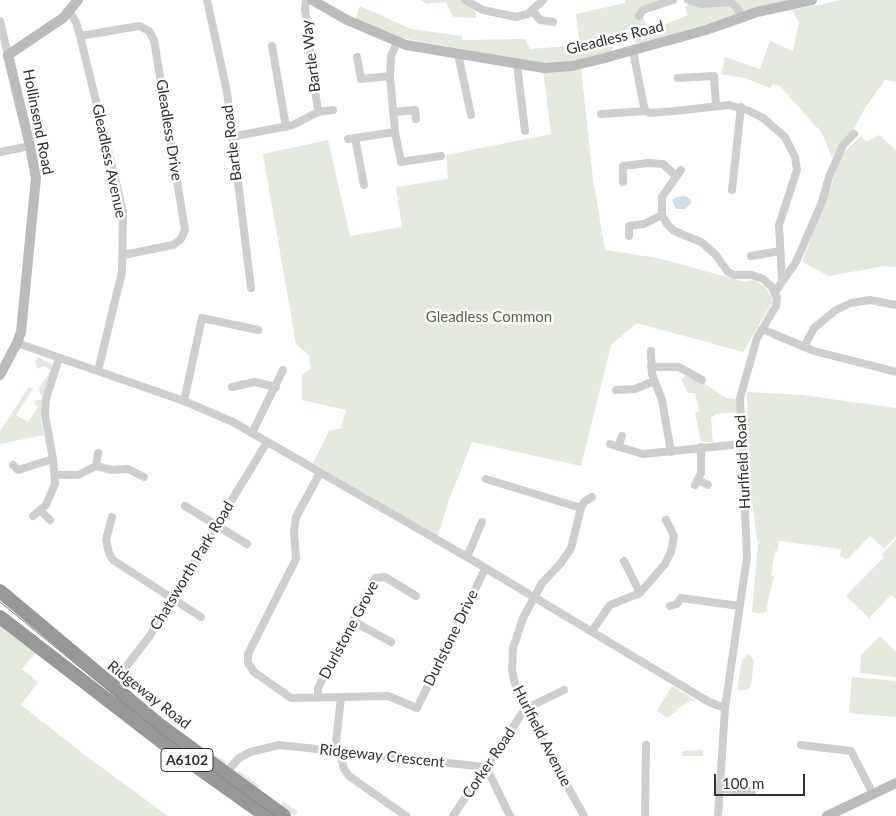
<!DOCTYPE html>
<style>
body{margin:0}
#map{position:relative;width:896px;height:816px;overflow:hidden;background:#fff;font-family:Lato,sans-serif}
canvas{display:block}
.scale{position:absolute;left:714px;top:774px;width:91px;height:22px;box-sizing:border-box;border:2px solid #313131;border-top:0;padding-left:6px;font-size:15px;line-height:18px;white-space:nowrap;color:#313131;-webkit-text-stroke:4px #fff;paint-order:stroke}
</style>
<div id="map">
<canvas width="896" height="816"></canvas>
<div class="scale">100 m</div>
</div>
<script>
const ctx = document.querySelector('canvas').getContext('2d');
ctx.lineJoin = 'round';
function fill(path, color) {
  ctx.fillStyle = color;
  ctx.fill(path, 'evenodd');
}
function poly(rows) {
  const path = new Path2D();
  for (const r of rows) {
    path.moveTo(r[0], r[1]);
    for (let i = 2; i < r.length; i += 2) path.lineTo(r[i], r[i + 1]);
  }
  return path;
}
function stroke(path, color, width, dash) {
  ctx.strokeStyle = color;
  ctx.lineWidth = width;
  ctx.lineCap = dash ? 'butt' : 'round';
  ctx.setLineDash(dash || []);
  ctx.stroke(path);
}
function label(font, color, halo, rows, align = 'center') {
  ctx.font = font + ' Lato,sans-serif';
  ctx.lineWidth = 5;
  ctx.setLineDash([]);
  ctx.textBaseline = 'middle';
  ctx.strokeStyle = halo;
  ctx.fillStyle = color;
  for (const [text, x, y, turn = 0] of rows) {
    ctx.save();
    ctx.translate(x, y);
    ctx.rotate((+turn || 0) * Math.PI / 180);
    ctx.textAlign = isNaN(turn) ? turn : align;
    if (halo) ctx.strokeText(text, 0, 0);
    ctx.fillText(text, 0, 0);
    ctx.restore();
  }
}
fill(poly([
 [420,0,459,0,476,12,476,18,453,17,446,2,427,4],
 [625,0,672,0,641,12,649,31,688,15,685,7,693,0,793,0,761,7,702,26,636,44,630,28,619,35,610,54,587,60,543,64,385,35,355,21,360,6,411,29,462,36,462,40,525,39,530,49,580,45,576,14,625,3],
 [842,0,896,0,896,82,885,80,865,108,852,132,843,141,832,158,822,133,780,86,773,84,770,88,745,78,721,74,725,57,760,69,770,41,793,51,799,22,792,10],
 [581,69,593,179,605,250,658,258,745,282,754,280,765,287,772,297,772,303,743,352,637,323,611,345,581,466,472,442,449,500,438,536,313,463,329,431,341,428,346,410,302,400,302,375,311,368,309,355,296,344,263,154,328,140,350,236,402,227,396,187,448,179,446,155,551,134,543,72],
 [879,135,896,150,896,267,885,266,829,276,802,262,843,153,861,136,866,142],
 [38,357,53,365,44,396,40,394,39,388,51,370,44,366,38,369,35,362],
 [689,373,726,398,736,399,737,412,716,414,711,418,713,442,701,442,695,412,699,411,695,393,688,393,681,379],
 [29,387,33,389,16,415,28,422,38,407,34,403,36,400,43,400,41,420,44,435,0,444,0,431],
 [747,392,803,395,896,408,896,536,884,549,870,536,846,560,840,556,841,549,779,541,777,551,775,551,771,576,774,576,766,609,768,612,764,612,763,614,752,612,758,544,748,478],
 [896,540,896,599,891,595,869,618,846,596,884,557,882,554],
 [0,623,36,653,22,669,38,682,21,705,90,759,168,816,0,816],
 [880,636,896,652,896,677,860,673,861,655],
 [746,654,751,656,754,661,751,685,748,690,737,690,742,659,745,659],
 [852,677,896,681,896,717,849,713],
 [672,686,697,701,690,701,677,709,677,711,667,718,657,711],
 [703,750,703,756,682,756,683,751],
 [216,755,226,762,224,765,236,774,239,771,259,785,255,790,212,760],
 [283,801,298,812,295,816,279,807]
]), '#e4e9dd');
fill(poly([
 [684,196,689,198,692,202,685,209,676,209,672,200,676,197]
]), '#cee0ea');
stroke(poly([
 [207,0,227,92,251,288],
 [306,0,305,9,318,112],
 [465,0,483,10,516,17,528,14,543,0],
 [688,0,701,4,731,2,738,9,741,17],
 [532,10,540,20,553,22],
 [70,13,76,22,80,36,123,211,122,272,98,371],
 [639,16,643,10,673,0],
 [0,21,8,55],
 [80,36,139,26,149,31,154,40,185,230,181,239,173,245,123,255],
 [397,42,391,56,390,76,395,132,401,162,441,156],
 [272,46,286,127],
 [633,51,644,107,646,111,650,113,675,111,729,105,749,111,763,118,785,137,795,157,797,170,779,225,782,280],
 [458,54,471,115],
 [357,57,361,79,390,76],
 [517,65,525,131],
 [678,78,714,76,716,106],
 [394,112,415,110,416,119],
 [601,114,646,111],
 [231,137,293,125,318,112,333,110],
 [355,138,364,185],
 [348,139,395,132],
 [0,152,30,146],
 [681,170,662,197,662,215,667,224,674,231,701,242,715,254,728,272,734,275,752,275,763,279,772,287,777,298,776,306,757,338,740,398,747,557,725,708,718,816],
 [623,182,623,166,648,163,663,164,676,176],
 [732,190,741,107],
 [629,236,629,226,644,224,662,215],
 [751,256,780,251],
 [775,292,796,262,822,202,829,177,843,145,854,134],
 [762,329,814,351,896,372],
 [17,343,184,401,233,422,467,557,709,702,725,708],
 [804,347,814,328,836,310,851,303,870,300,896,305],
 [651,351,652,374,662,400,671,452],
 [651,367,679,367,702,380],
 [232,387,255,382,276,387],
 [616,390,635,389,654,381],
 [184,401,202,318,258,330],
 [252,433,283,370],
 [610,444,643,454,742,444],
 [618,447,622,436],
 [13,465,18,470,53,459],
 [96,466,98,453],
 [320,473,296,517,294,532,296,559,248,654,248,663,254,672,291,698,388,696,417,708,485,569],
 [55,475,78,475,96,466,112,470,128,469,144,477],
 [486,479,581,508,571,548,561,563,542,583,523,618,513,648,512,669,514,680,525,709,584,816],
 [698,480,708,485],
 [695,485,701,473,701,447],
 [185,506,247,544],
 [581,508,584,502,592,497],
 [41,511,50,520],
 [33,516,46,505,55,484,53,459,45,415,46,399,59,358],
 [112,517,106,540,109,553,113,560,201,617],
 [467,557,482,522],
 [624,561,640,593],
 [670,606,677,604,681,598,740,606],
 [353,621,391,642],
 [592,631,610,605,640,593,665,564,671,552,674,536,666,520],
 [111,686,149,637,267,442],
 [318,697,318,688,375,578,385,577,416,596],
 [801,745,851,751,873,794],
 [335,751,341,697],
 [340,752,344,769,349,776,406,816],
 [231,767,239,758,250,752,279,745,486,767,510,816],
 [720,789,752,791],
 [453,816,525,709,564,690],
 [645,816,646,745]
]), '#cecece', 8);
stroke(poly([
 [312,0,347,20,406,45,544,68,572,66,601,59,706,30,757,12,812,0],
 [0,375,17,343,21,332,36,178,30,146,8,55,63,18,78,0],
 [827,816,896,783]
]), '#bbb', 10);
stroke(poly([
 [0,591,161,726,284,816],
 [0,617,162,742,266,816]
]), '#989898', 14);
stroke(poly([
 [0,602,164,736,275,816]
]), '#868686', 1);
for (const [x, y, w] of [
 [187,760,52]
]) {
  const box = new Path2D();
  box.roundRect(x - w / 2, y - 11.5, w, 23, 4);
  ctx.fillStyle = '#fff';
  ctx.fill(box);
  stroke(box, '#313131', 1);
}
label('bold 14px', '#313131', null, [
 ["A6102",187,760]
]);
label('15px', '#313131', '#fff', [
 ["Gleadless Road",615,38,-14],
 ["Bartle Way",311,56,-97],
 ["Hollinsend Road",38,122,79],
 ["Gleadless Drive",169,130,81],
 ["Bartle Road",232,143,-97],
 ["Gleadless Avenue",109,161,78],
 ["Hurlfield Road",743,462,-93],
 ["Chatsworth Park Road",192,566,-59],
 ["Durlstone Grove",349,630,-62],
 ["Durlstone Drive",451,638,-64],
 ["Ridgeway Road",149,695,38],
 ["Hurlfield Avenue",542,736,63],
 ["Ridgeway Crescent",382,756,6],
 ["Corker Road",489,763,-56]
]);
label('15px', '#556941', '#fff', [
 ["Gleadless Common",489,317]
]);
</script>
